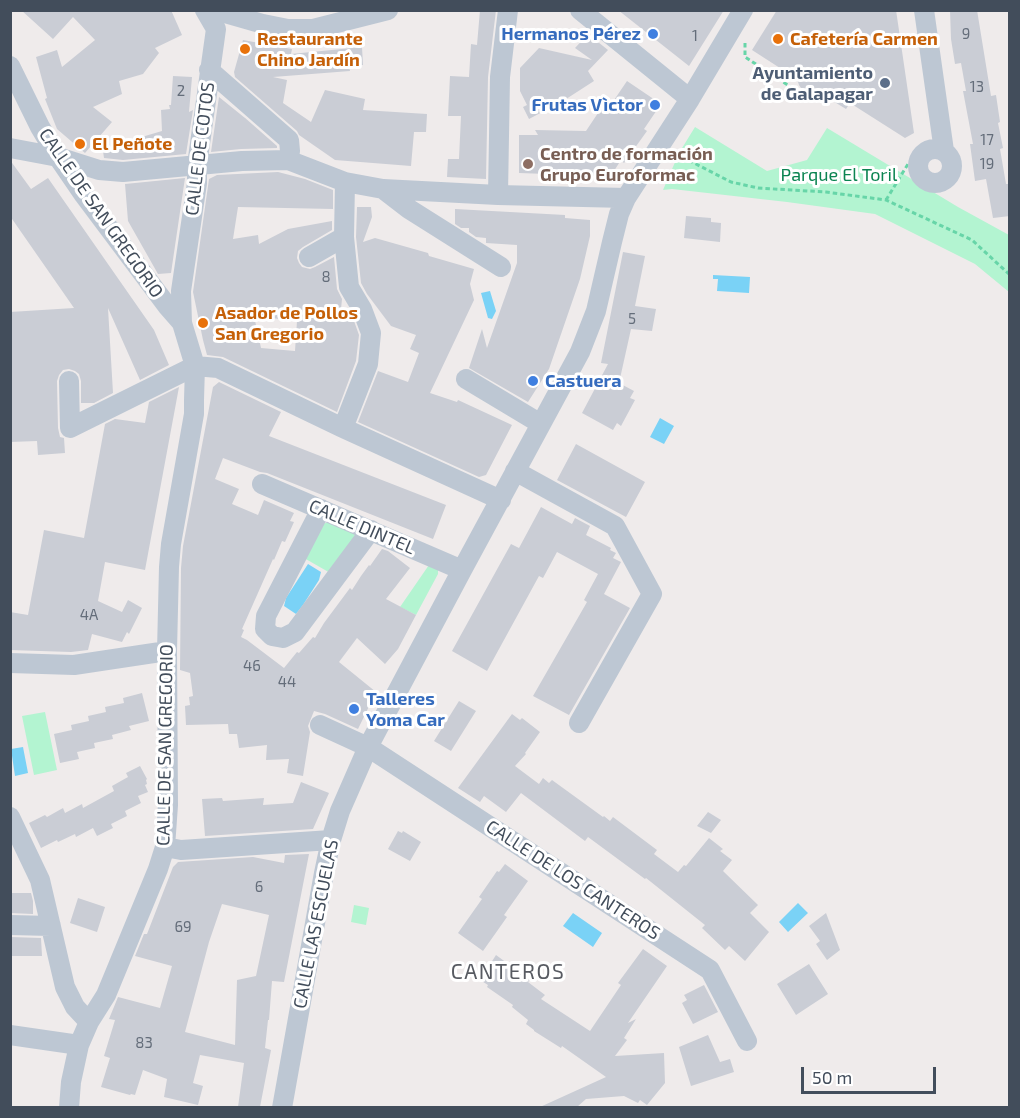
<!DOCTYPE html>
<meta charset="utf-8">
<style>
body{margin:0}
#map{position:relative;width:1020px;height:1118px;overflow:hidden;background:#efebeb;font-family:"Exo 2",sans-serif}
canvas{display:block}
.frame{position:absolute;inset:0;border:12px solid #424d5b;pointer-events:none}
.scale{position:absolute;left:801px;top:1067px;width:135px;height:27px;box-sizing:border-box;border:3px solid #424d5b;border-top:0;padding-left:8px;font-size:18px;line-height:21px;white-space:nowrap;color:#424d5b;-webkit-text-stroke:4px #fff;paint-order:stroke}
</style>
<div id="map">
<canvas width="1020" height="1118"></canvas>
<div class="frame"></div>
<div class="scale">50 m</div>
</div>
<script>
const ctx = document.querySelector('canvas').getContext('2d');
ctx.lineJoin = 'round';
function fill(path, color) {
  ctx.fillStyle = color;
  ctx.fill(path, 'evenodd');
}
function poly(rows) {
  const path = new Path2D();
  for (const r of rows) {
    if (r.length === 3) {
      path.moveTo(r[0] + r[2], r[1]);
      path.arc(r[0], r[1], r[2], 0, 2 * Math.PI);
      continue;
    }
    path.moveTo(r[0], r[1]);
    for (let i = 2; i < r.length; i += 2) path.lineTo(r[i], r[i + 1]);
  }
  return path;
}
function stroke(path, color, width, dash) {
  ctx.strokeStyle = color;
  ctx.lineWidth = width;
  ctx.lineCap = dash ? 'butt' : 'round';
  ctx.setLineDash(dash || []);
  ctx.stroke(path);
}
function label(font, color, halo, rows, align = 'center') {
  ctx.font = font + ' "Exo 2",sans-serif';
  ctx.lineWidth = 6;
  ctx.setLineDash([]);
  ctx.textBaseline = 'middle';
  ctx.strokeStyle = halo;
  ctx.fillStyle = color;
  for (const [text, x, y, turn = 0] of rows) {
    ctx.save();
    ctx.translate(x, y);
    ctx.rotate((+turn || 0) * Math.PI / 180);
    ctx.textAlign = isNaN(turn) ? turn : align;
    if (halo) ctx.strokeText(text, 0, 0);
    ctx.fillText(text, 0, 0);
    ctx.restore();
  }
}
fill(poly([
 [695,127,767,171,807,160,827,128,958,207,1009,235,1009,292,975,264,875,214,787,202,672,189,663,190,679,153],
 [328,522,357,532,332,574,304,558,321,525],
 [431,562,438,569,438,574,416,615,400,607],
 [45,712,57,770,34,775,22,716],
 [354,905,369,908,366,925,351,922]
]), '#b3f4d1');
fill(poly([
 [713,275,750,277,749,293,717,291,718,279,713,279],
 [490,291,496,311,492,319,488,318,481,293],
 [660,418,674,426,664,444,650,437],
 [308,564,321,572,319,580,303,605,296,614,284,606,286,598],
 [23,747,28,773,15,776,11,749],
 [798,903,808,913,788,932,779,922],
 [573,913,602,933,593,947,563,926]
]), '#7ad2f6');
fill(poly([
 [21,10,171,10,182,35,155,48,159,53,143,74,119,81,122,94,93,107,112,122,85,153,57,129,45,99,47,98,36,57,57,50,62,67,95,40,73,17,53,39],
 [480,10,496,10,488,77,486,179,447,177,448,159,459,159,461,116,448,116,450,76,469,77,471,44,477,45],
 [618,10,724,10,689,66],
 [777,10,896,10,914,133,905,138,850,103,846,109,823,95,816,96,809,94,803,91,799,85,797,79,752,50],
 [950,10,977,10,991,96,996,95,1000,122,998,123,1003,148,1000,149,1006,184,1010,184,1010,216,993,218,986,179,975,181,970,144,973,144,963,91,966,91,961,63,955,64,951,39],
 [588,34,608,50,588,71,594,81,563,101,529,119,523,107,527,105,520,91,520,68,539,48,592,60,575,48],
 [243,40,292,49,291,54,362,47,363,65,349,66,350,71,273,77,287,80,283,103,311,122,325,90,365,99,363,110,427,114,426,132,414,132,411,166,335,160,299,135,297,131,235,77,234,72],
 [173,76,192,77,189,112,193,110,186,154,123,160,104,158,103,151,135,139,162,131,161,110,170,109,169,105,171,105],
 [627,81,661,104,644,129,647,131,624,163,621,160,614,171,608,176,601,177,586,175,586,181,547,179,547,174,519,173,519,135,538,135,535,130,586,131,606,101,610,106],
 [219,97,245,118,244,117,277,146,277,148,241,149,211,152],
 [10,160,31,189,48,178,154,330,169,365,140,380,108,308,113,393,94,403,81,403,81,381,79,374,75,371,69,369,63,370,59,375,57,381,58,428,60,437,64,438,65,453,38,455,37,441,10,442,10,312,74,308,10,216],
 [278,172,305,179,333,190,333,209,238,207,233,239,258,235,259,244,288,229,332,221,332,230,303,247,298,251,297,258,299,263,302,267,310,269,315,267,334,257,337,289,342,299,340,319,354,321,359,335,356,361,337,412,223,357,207,355,203,340,193,292,209,179,217,175],
 [254,316,297,321,295,351,261,348],
 [185,178,171,273,158,274,128,221,125,184],
 [357,207,371,207,372,217,363,242,375,238,428,253,429,256,474,269,470,284,474,300,430,393,457,402,458,400,512,425,486,475,479,477,358,422,378,371,408,382,419,353,410,349,416,335,391,326,367,294,361,283,356,237],
 [455,209,565,215,565,218,590,220,590,236,580,279,549,369,528,402,469,368,482,329,487,348,517,263,517,245,486,243,486,238,476,237,469,232,469,228,461,228,455,224],
 [686,216,711,218,711,222,721,223,720,242,684,238],
 [623,252,645,256,635,306,656,309,652,331,631,329,619,383,634,391,630,398,635,400,621,426,617,423,613,430,582,413,608,364,601,363],
 [219,382,281,412,269,436,446,505,433,539,267,473,260,472,223,458,215,479,239,489,232,504,258,515,264,500,294,513,290,521,294,522,285,542,282,541,274,560,273,559,242,629,244,630,241,637,247,640,284,668,297,652,299,653,313,637,315,638,324,623,350,588,352,590,361,576,369,565,370,566,382,549,388,551,410,568,386,599,416,615,398,649,385,664,357,638,339,662,376,692,358,729,325,714,314,711,308,726,310,732,303,776,287,773,289,759,266,760,267,745,239,748,237,734,229,734,228,724,186,725,185,706,190,705,189,697,193,696,190,673,180,670,181,568,183,546,213,387],
 [179,387,145,570,105,562,98,601,122,612,128,600,142,608,129,634,127,632,122,642,92,634,88,650,71,652,10,650,10,612,28,615,44,530,84,538,105,424,115,419,145,423,149,402],
 [576,444,645,482,626,517,557,480],
 [541,507,572,524,575,518,590,526,586,535,611,548,610,550,616,553,613,558,621,562,604,594,630,608,569,715,533,696,587,602,584,600,598,574,557,552,543,578,539,576,487,671,452,651,511,544,519,548],
 [142,693,149,721,129,726,131,730,112,735,113,739,94,743,95,748,77,752,79,759,60,763,54,734,72,730,71,725,89,721,88,716,106,712,105,707,124,703,123,698],
 [459,701,476,711,451,751,434,741],
 [512,714,520,720,522,718,540,732,525,753,526,754,515,766,539,784,543,778,549,783,552,780,603,817,604,816,610,821,613,817,657,850,654,854,678,872,684,865,686,866,709,838,723,849,720,851,732,860,723,871,758,905,750,913,769,932,745,961,729,946,725,950,702,928,705,925,646,878,645,879,588,837,585,841,521,793,506,812,484,796,480,802,458,788],
 [140,766,147,779,146,780,147,784,145,785,148,792,138,796,141,803,125,811,127,816,111,824,113,828,97,836,93,828,76,837,75,834,58,842,57,840,41,848,29,823,45,815,47,817,63,808,65,813,82,804,83,808,114,791,112,786,128,777,126,773],
 [301,782,329,793,313,829,205,836,202,799,222,798,223,801,264,798,263,805,293,803],
 [708,812,721,820,711,833,697,826],
 [398,831,402,833,403,831,421,842,410,861,388,849],
 [309,854,284,982,272,981,269,1020,268,1020,265,1048,271,1050,260,1107,238,1107,244,1063,200,1055,193,1083,203,1086,198,1105,164,1097,167,1079,143,1070,135,1095,131,1094,130,1095,101,1087,110,1058,104,1056,115,1020,109,1019,118,997,160,1008,172,966,135,956,144,934,147,934,173,867,178,862,253,857,284,863,285,855],
 [222,904,269,915,256,976,237,980,235,1045,185,1032,209,942],
 [505,864,528,881,504,915,507,917,483,951,458,933,482,899,479,897,497,871,499,872],
 [10,893,31,893,33,901,33,914,10,913],
 [78,898,105,907,97,932,70,923],
 [826,913,840,950,827,960,816,944,820,941,809,926],
 [10,937,41,938,42,956,10,956],
 [643,949,667,966,628,1023,636,1019,624,1038,627,1040,615,1056,664,1053,665,1083,647,1105,640,1100,638,1103,624,1096,586,1099,577,1107,540,1107,606,1077,562,1046,561,1048,534,1031,534,1030,526,1024,528,1020,512,1007,513,1005,487,987,488,985,480,980,496,955,530,980,528,982,545,995,541,999,590,1031,621,985,618,983],
 [809,964,828,994,796,1015,777,984],
 [704,985,718,1012,693,1024,682,1003,687,1000,684,995],
 [708,1035,720,1062,730,1059,734,1072,691,1086,679,1047]
]), '#cacdd5');
stroke(poly([
 [745,43,745,57,797,91,806,92],
 [677,151,692,162,731,182,758,188,826,192,886,200,972,240,1010,275],
 [886,200,908,164]
]), '#67d5a8', 3, [4.5, 3]);
stroke(poly([
 [214,10,263,24,288,29,313,29,388,10],
 [580,10,690,99],
 [924,10,944,151],
 [10,66,40,127,58,157,84,195,168,307,182,323],
 [209,70,289,140,290,151,288,160],
 [10,148,58,157,99,170,123,172,242,161,288,160,345,182,383,189,498,195,626,198],
 [935,166,17],
 [383,189,409,209,501,267],
 [498,195,500,77,508,10],
 [309,257,344,237],
 [466,379,541,424],
 [69,381,70,428,195,366,218,368,343,428,501,500],
 [343,428,368,364,371,333,362,309,349,287,344,237,345,182],
 [515,471,615,526,652,594,579,723],
 [262,484,462,570],
 [321,509,266,616,265,629,272,636,283,638,295,632,371,530],
 [10,663,74,665,167,651],
 [320,725,368,747,710,970,747,1041],
 [10,817,40,880,65,987,75,1007,89,1022],
 [165,847,181,850,331,840],
 [10,925,51,926],
 [10,1035,79,1045],
 [69,1108,71,1082,79,1045,89,1022,106,995,158,869,165,847,168,805,167,651,169,567,171,544,194,414,194,400,195,366,182,323,181,291,197,183,197,165,216,29,205,10],
 [282,1108,324,873,331,840,340,811,368,747,462,570,580,352,596,311,612,242,619,214,626,198,690,99,743,10]
]), '#bdc7d3', 20);
for (const [x, y, r, color] of [
 [653,34,6,"#3f7fe0"],
 [778,39,6,"#e8710a"],
 [245,49,6,"#e8710a"],
 [885,83,6,"#5c6f8a"],
 [655,105,6,"#3f7fe0"],
 [80,144,6,"#e8710a"],
 [528,164,6,"#8d6e63"],
 [203,323,6,"#e8710a"],
 [533,381,6,"#3f7fe0"],
 [354,709,6,"#3f7fe0"]
]) {
  const dot = new Path2D();
  dot.arc(x, y, r, 0, 2 * Math.PI);
  ctx.fillStyle = color;
  ctx.fill(dot);
  stroke(dot, '#fff', 2);
}
label('15px', '#646d7a', null, [
 ["9",966,34],
 ["1",695,36],
 ["13",977,87],
 ["2",181,91],
 ["17",987,140],
 ["19",987,164],
 ["8",326,277],
 ["5",632,319],
 ["4A",89,615],
 ["46",252,666],
 ["44",287,682],
 ["6",259,887],
 ["69",183,927],
 ["83",144,1043]
]);
label('bold 18px', '#366cbe', '#fff', [
 ["Hermanos Pérez",641,34],
 ["Frutas Vìctor",643,105],
 ["Castuera",545,381,"left"],
 ["Talleres",366,699,"left"],
 ["Yoma Car",366,720,"left"]
], 'right');
label('bold 18px', '#c56008', '#fff', [
 ["Restaurante",257,39],
 ["Chino Jardín",257,60],
 ["Cafetería Carmen",790,39],
 ["El Peñote",92,144],
 ["Asador de Pollos",215,313],
 ["San Gregorio",215,334]
], 'left');
label('bold 18px', '#4e5e75', '#fff', [
 ["Ayuntamiento",873,73],
 ["de Galapagar",873,94]
], 'right');
label('18px', '#424d5b', '#fff', [
 ["CALLE DE COTOS",200,149,-83],
 ["CALLE DE SAN GREGORIO",101,213,55],
 ["CALLE DINTEL",362,527,23],
 ["CALLE DE SAN GREGORIO",165,745,-89],
 ["CALLE DE LOS CANTEROS",573,880,33],
 ["CALLE LAS ESCUELAS",316,924,-79]
]);
label('bold 18px', '#785e54', '#fff', [
 ["Centro de formación",540,154],
 ["Grupo Euroformac",540,175]
], 'left');
label('18px', '#0b8451', '#fff', [
 ["Parque El Toril",839,175]
]);
ctx.letterSpacing = '1.5px';
label('21px', '#585b62', '#fff', [
 ["CANTEROS",508,972]
]);
ctx.letterSpacing = '0px';
</script>
